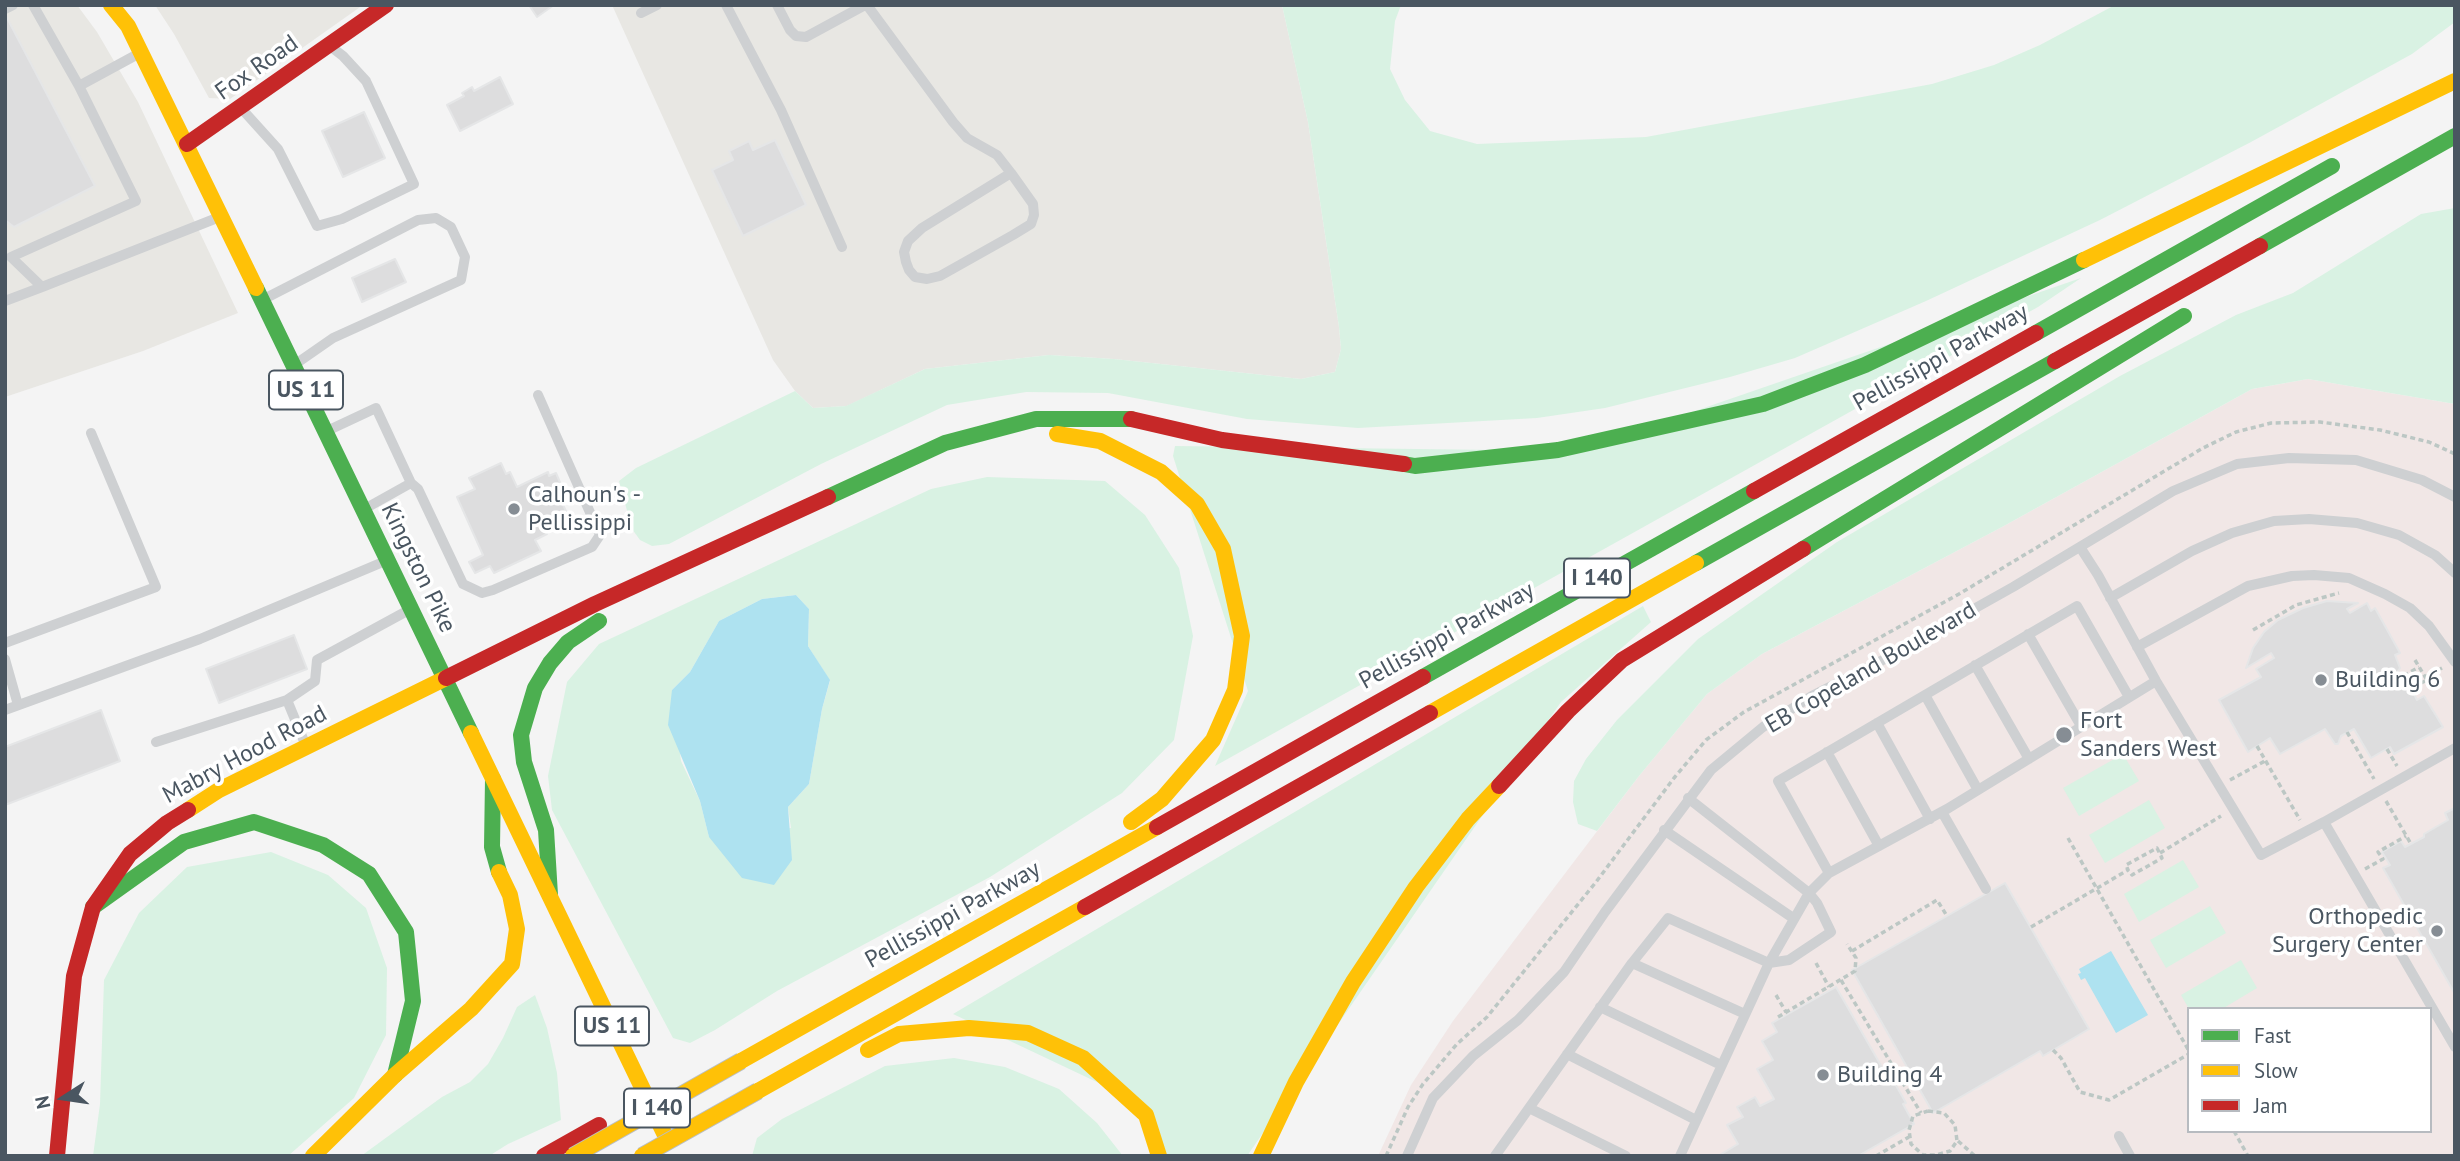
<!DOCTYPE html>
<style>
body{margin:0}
#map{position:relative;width:2460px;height:1161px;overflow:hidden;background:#f4f4f4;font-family:"PT Sans",sans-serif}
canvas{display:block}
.frame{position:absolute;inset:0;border:7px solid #4a5661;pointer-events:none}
.legend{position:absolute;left:2187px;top:1007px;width:245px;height:126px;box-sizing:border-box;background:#fff;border:2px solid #b7bbc0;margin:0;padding:9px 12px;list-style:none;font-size:21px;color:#4a5661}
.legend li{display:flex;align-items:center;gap:14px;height:35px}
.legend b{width:35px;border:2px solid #b7bbc0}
.north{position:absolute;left:28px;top:1063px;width:70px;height:70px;-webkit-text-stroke:5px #fff;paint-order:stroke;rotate:258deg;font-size:19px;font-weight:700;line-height:28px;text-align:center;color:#4a5661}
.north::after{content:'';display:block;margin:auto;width:24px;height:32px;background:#4a5661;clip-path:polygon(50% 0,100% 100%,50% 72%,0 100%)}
</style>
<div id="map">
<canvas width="2460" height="1161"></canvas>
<div class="frame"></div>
<ul class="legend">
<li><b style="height:9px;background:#4caf50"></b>Fast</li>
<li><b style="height:9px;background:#ffc107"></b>Slow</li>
<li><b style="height:9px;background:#c62828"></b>Jam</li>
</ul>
<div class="north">N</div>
</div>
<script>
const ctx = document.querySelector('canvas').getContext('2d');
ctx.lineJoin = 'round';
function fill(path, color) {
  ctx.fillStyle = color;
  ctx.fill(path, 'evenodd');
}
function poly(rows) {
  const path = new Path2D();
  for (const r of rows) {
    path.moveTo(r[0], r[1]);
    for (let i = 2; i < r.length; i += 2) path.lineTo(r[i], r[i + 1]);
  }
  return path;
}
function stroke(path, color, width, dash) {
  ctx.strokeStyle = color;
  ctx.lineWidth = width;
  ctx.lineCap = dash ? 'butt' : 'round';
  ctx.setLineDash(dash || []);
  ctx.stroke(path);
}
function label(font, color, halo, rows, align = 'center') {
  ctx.font = font + ' "PT Sans",sans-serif';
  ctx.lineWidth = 7;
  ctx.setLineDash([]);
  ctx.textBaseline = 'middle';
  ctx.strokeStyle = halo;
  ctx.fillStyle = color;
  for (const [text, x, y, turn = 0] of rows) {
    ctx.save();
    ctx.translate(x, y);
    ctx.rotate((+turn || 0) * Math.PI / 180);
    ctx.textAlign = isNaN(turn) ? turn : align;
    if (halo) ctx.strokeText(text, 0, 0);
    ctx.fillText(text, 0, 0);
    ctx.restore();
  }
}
fill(poly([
 [5,5,77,5,97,32,138,102,238,313,143,351,5,397],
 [155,5,363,5,230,99,209,98,174,34],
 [612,5,1282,5,1308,122,1339,327,1341,349,1335,372,1301,379,1114,359,1049,355,925,369,847,406,813,408,795,391,773,360]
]), '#e8e7e3');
fill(poly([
 [2308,379,2455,404,2455,1156,1378,1156,1411,1085,1453,1021,1639,776,1707,694,1762,654,2002,527,2252,389],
 [2189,1009,2430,1009,2430,1131,2189,1131]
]), '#f1e7e6');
fill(poly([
 [1282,5,1401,5,1395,21,1390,69,1405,100,1430,131,1477,144,1646,137,1932,84,1994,65,2040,45,2115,5,2455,5,2455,22,2412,54,2251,142,2100,220,1926,301,1795,358,1730,377,1605,408,1537,418,1358,428,1247,419,1108,393,1026,392,947,405,821,464,669,544,652,546,640,540,632,529,619,481,636,468,795,391,813,408,846,406,925,369,1049,355,1114,359,1301,379,1335,372,1341,349,1339,327,1308,122],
 [2455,208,2455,404,2308,379,2252,389,2002,527,1762,654,1707,694,1639,776,1597,831,1578,824,1573,802,1574,781,1586,759,1617,720,1698,639,1837,542,2120,376,2236,315,2293,293,2421,214],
 [2081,278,2038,307,1215,766,1248,691,1173,456,1175,446,1579,451],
 [987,477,1105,481,1145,515,1179,568,1193,636,1174,740,1122,793,990,877,777,991,715,1030,690,1043,673,1038,552,810,548,776,567,682,599,644,931,489],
 [796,595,809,609,808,646,830,681,822,709,809,784,788,807,791,828,709,837,700,801,681,761,672,690,690,672,719,621,762,599],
 [1643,606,1651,622,1561,702,1247,1156,1165,1156,1139,1102,953,1014],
 [2123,754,2139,781,2079,816,2063,788],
 [2149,800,2165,828,2105,863,2089,835],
 [271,852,328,875,366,908,387,968,386,1035,354,1098,288,1156,93,1156,100,1104,104,980,139,913,187,867],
 [2183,860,2199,887,2139,922,2124,894],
 [2210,906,2226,933,2166,968,2150,940],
 [2241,960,2257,988,2222,1009,2189,1009,2181,995],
 [535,995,547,1028,557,1073,561,1120,508,1144,489,1156,361,1156,442,1097,470,1082,488,1064,503,1038,517,1007],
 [954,1058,1005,1067,1059,1089,1097,1123,1123,1156,752,1156,757,1138,782,1119,885,1066]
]), '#d9f2e3');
fill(poly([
 [796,595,809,609,808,646,830,680,822,709,809,784,788,807,792,860,774,885,742,878,709,837,700,801,668,725,672,690,690,672,719,621,762,599],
 [2111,951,2148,1015,2116,1033,2085,978,2081,980,2078,974,2081,973,2079,969]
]), '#aee2f0');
const building = poly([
 [529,5,554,5,537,17,529,5],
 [6,16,95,186,14,227,5,220,6,16],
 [500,77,513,104,460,131,447,105,464,96,462,93,472,87,474,91,500,77],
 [364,112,385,158,343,177,322,131,364,112],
 [775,140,806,205,743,236,712,170,733,160,729,151,749,141,753,150,775,140],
 [395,259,406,282,362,302,352,278,395,259],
 [501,463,506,474,510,472,517,487,548,472,549,476,556,473,565,494,559,496,570,520,545,532,547,534,535,540,541,551,494,573,490,566,475,573,469,562,483,555,457,497,475,489,469,478,501,463],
 [2327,601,2358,603,2347,609,2350,613,2367,603,2371,611,2375,608,2400,653,2395,655,2400,668,2397,673,2386,678,2392,688,2406,681,2411,684,2416,691,2413,692,2417,700,2424,696,2443,727,2394,754,2390,747,2371,758,2354,729,2341,736,2338,744,2335,744,2325,729,2280,754,2270,738,2248,752,2219,700,2261,677,2256,669,2274,658,2271,653,2246,668,2253,648,2264,632,2278,620,2303,608,2327,601],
 [294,635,307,669,219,703,206,669,294,635],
 [101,710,120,761,5,805,5,747,101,710],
 [2455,808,2455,994,2383,868,2390,865,2382,852,2401,841,2405,847,2424,837,2424,834,2448,820,2445,813,2455,808],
 [2005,883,2089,1029,2043,1056,2040,1051,1933,1113,1852,970,2005,883],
 [1836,987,1891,1083,1894,1082,1906,1103,1903,1104,1914,1124,1858,1156,1718,1156,1738,1144,1727,1125,1743,1117,1737,1107,1755,1097,1760,1106,1774,1099,1757,1069,1773,1060,1762,1041,1777,1032,1772,1023,1836,987]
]);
fill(building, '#ddddde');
stroke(building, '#e5e6e7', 2);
stroke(poly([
 [2253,630,2296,605,2339,593],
 [2415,660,2430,685],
 [2425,677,2442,668],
 [2389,684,2419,667],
 [2413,687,2427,680],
 [2347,732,2374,779],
 [2257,746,2300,820],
 [2387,749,2397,766],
 [2230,780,2265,761],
 [2386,801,2411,844],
 [2068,838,2189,1051],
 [2160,853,2221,816],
 [2365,869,2383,859,2378,852,2406,836],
 [2031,927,2128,870,2126,865,2157,848,2162,858,2132,875,2128,870],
 [1852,951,1937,900,1947,916],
 [1816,963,1829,987],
 [1841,980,1921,1113],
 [1776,995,1786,1012],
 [1778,1017,1855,971,1856,958,1847,944],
 [2053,1050,2061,1058,2080,1092,2109,1100,2189,1054],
 [1928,1111,1944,1113,1955,1125,1957,1141,1950,1151,1936,1155,1923,1155,1911,1144,1909,1130,1913,1116,1928,1111],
 [2234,1131,2248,1156],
 [1958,1141,1975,1156],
 [1386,1156,1408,1107,1423,1084,1457,1044,1487,1017,1596,882,1674,778,1706,740,1744,712,1959,594,2203,448,2236,432,2271,423,2320,422,2380,430,2429,442,2455,454],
 [1876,1156,1909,1137]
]), '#bcc7c4', 3.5, [5, 3.5]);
stroke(poly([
 [33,5,79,86],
 [726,5,781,110,842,247],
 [777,5,790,30,796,36,806,37,865,5],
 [867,5,953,122,967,138,997,155,1011,173,1033,204,1034,215,1031,224,1013,235,940,276,927,279,915,277,909,270,906,262,904,252,908,241,922,228,1011,173],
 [5,9,13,5],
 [641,13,657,5],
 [138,54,79,86,136,201,11,257,42,287,217,218],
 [241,108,278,149,317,226,342,219,414,184,366,81,343,56,330,46],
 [266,298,418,220,436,218,451,227,465,257,461,280,333,338,297,363],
 [5,301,42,287],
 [329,430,376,408,411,483,368,507],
 [411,483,418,489,463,584,482,593,493,590,592,547,600,535,538,395],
 [2080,547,2098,575,2156,681,2261,855,2324,822,2455,748],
 [2110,598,2192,551,2232,533,2274,521,2309,519,2357,523,2399,535,2435,555,2455,573],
 [2028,634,2081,726],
 [5,643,156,587,91,433],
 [2137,647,2248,586,2292,576,2314,575,2349,578,2385,594,2410,608,2429,626,2455,662],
 [5,659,18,705],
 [1975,665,2029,759],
 [1925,695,1978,790],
 [287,700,315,681,317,660,407,611],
 [5,710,200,639,383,562],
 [1877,723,1930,819],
 [156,742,287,700,306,746],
 [1827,752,1879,846],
 [1942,812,1986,889],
 [2324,822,2455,1047],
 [1664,830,1793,918],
 [1829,873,1778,781,2077,606,2129,697],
 [1632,963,1745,1014],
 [1600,1007,1721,1065],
 [1567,1054,1696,1120],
 [1529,1108,1626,1156],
 [2119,1136,2130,1156],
 [1407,1156,1433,1098,1473,1056,1518,1020,1564,972,1605,912,1711,770,1763,727,1812,696,1881,661,2013,587,2173,491,2237,464,2289,458,2356,460,2422,480,2455,497],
 [1495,1156,1632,963,1668,918,1769,963,1809,893,1688,798],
 [1680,1156,1769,963,1789,960,1831,932,1817,903,1809,893,1829,873,1947,809,2156,681]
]), '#ced0d2', 10);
stroke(poly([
 [2260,246,2455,136],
 [256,288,471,733],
 [2036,333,2332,166],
 [1404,464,1415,466,1558,450,1763,404,1865,365,2084,260],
 [828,497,945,443,1036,419,1131,419],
 [1803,549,2184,316],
 [1696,563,2055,361],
 [1423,677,1754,491],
 [493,779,492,847,499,872],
 [550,895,546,830,524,762,521,735,535,688,550,663,568,642,599,621],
 [93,907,184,842,254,822,323,845,369,874,406,932,413,1001,395,1075]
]), '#4caf50', 16);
stroke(poly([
 [111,5,128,26,256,288],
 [2084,260,2455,81],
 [1057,434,1100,441,1161,472,1197,504,1223,549,1242,636,1235,690,1213,740,1162,799,1131,822],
 [1430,713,1696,563],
 [471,733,664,1133],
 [188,810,219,790,446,678],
 [868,1050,899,1034,969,1028,1028,1033,1083,1058,1146,1115,1159,1156],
 [741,1061,1157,827],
 [758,1091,1085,907],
 [313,1156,395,1075,471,1009,512,964,517,929,510,895,499,872],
 [1261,1156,1296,1082,1353,982,1416,887,1468,819,1499,786]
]), '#ffc107', 16);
stroke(poly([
 [187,144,386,5],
 [2055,361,2260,246],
 [1131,419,1222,440,1404,464],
 [1754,491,2036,333],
 [446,678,595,604,828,497],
 [1499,786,1568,711,1622,660,1803,549],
 [1157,827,1423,677],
 [1085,907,1430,713],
 [57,1156,74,976,93,907,130,854,167,823,188,810],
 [544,1156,599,1125]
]), '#c62828', 16);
const slowBridge = poly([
 [573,1156,741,1061],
 [642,1156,758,1091]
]);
stroke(slowBridge, '#b9bec3', 18, []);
stroke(slowBridge, '#ffc107', 16);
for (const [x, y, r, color] of [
 [514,509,7,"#868d94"],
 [2321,680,7,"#868d94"],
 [2064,735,9,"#868d94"],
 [2437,931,7,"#868d94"],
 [1823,1075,7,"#868d94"]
]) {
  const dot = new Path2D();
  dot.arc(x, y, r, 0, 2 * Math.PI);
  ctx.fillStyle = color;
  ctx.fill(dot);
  stroke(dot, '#fff', 2.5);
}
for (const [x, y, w] of [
 [306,390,74],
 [1597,578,66],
 [612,1026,74],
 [657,1108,66]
]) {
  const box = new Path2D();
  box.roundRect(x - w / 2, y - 19.5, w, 39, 5);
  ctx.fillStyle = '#fff';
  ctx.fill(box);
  stroke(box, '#4a5661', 2);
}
label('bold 23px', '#4a5661', null, [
 ["US 11",306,390],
 ["I 140",1597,578],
 ["US 11",612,1026],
 ["I 140",657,1108]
]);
label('24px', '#4a5661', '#fff', [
 ["Fox Road",257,68,-35],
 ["Pellissippi Parkway",1941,358,-29],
 ["Kingston Pike",418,568,64],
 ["Pellissippi Parkway",1447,636,-29],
 ["EB Copeland Boulevard",1871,668,-30],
 ["Mabry Hood Road",245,755,-28],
 ["Pellissippi Parkway",953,915,-29]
]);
label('24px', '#4a5661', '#fff', [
 ["Calhoun's -",528,495],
 ["Pellissippi",528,523],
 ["Building 6",2335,680],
 ["Fort",2080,721],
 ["Sanders West",2080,749],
 ["Orthopedic",2423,917,"right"],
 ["Surgery Center",2423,945,"right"],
 ["Building 4",1837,1075]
], 'left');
</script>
